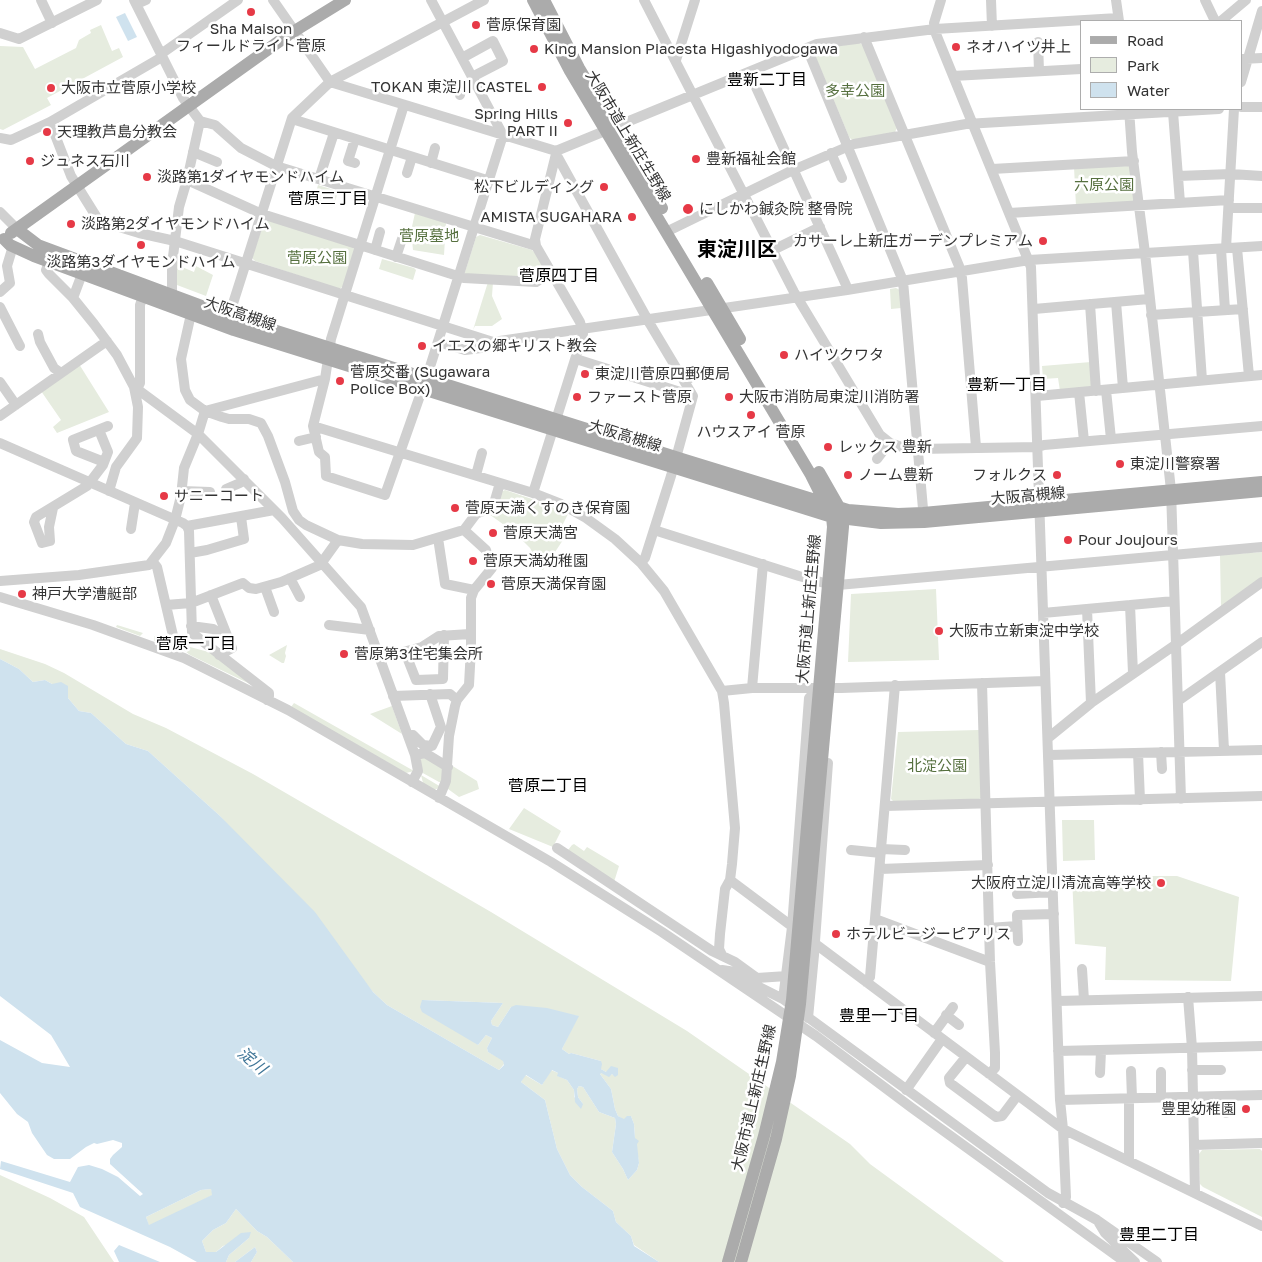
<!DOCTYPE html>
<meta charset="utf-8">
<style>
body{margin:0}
#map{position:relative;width:1262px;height:1262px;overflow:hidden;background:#fff;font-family:"Golos Text",sans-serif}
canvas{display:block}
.legend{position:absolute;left:1080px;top:20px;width:162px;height:90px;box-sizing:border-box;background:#fff;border:1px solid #adadad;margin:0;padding:6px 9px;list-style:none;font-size:15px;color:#333}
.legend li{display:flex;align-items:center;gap:10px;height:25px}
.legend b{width:25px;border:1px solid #adadad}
</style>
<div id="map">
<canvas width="1262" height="1262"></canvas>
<ul class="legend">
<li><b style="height:6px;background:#ababab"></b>Road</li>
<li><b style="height:14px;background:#e6ecdf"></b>Park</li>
<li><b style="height:14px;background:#cfe2ee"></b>Water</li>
</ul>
</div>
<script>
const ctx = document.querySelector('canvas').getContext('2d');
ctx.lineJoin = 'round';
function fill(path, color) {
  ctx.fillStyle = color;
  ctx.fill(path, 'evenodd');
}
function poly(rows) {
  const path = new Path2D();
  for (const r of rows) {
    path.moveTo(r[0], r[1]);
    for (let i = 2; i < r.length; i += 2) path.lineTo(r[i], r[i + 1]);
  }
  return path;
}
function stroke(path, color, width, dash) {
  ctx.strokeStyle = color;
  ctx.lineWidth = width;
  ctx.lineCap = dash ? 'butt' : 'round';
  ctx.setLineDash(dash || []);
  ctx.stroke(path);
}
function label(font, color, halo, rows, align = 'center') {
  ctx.font = font + ' "Golos Text","Noto Sans JP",sans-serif';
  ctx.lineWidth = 5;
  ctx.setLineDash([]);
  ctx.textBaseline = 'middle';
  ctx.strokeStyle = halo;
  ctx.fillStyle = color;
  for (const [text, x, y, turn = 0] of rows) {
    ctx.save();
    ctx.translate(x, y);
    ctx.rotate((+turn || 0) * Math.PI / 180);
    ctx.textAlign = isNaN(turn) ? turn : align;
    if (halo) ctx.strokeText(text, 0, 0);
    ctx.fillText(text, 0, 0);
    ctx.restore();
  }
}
fill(poly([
 [101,25,112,51,119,48,123,57,47,98,51,105,3,130,0,129,0,46,23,47,35,69,76,48,79,40,91,33,90,30],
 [859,43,863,45,897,128,895,132,852,140,849,137,814,53,817,49],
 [1131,166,1135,199,1132,203,1076,206,1074,167],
 [318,185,334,190,333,194,337,195,335,201,331,200,329,204,314,199],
 [415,213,446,223,444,255,413,250,411,231],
 [267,220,353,246,355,252,344,286,339,289,255,261,252,258,264,222],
 [480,235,532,250,535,253,546,271,536,280,464,275,476,237],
 [382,259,414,268,416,270,413,280,379,269],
 [175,262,183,263,182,267,194,272,196,266,213,275,206,296,177,285,175,282],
 [488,282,493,282,492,296,502,319,492,326,475,326,473,330],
 [896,288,900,290,901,308,891,309,890,289],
 [1091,362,1093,386,1060,391,1058,378,1043,379,1042,366],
 [79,364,109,412,57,433,53,427,61,420,41,391],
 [505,490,535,500,568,514,560,530,567,534,543,570,542,570,530,548,514,532,486,512,501,492],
 [1262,552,1262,579,1221,608,1220,555],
 [936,589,939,660,848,662,851,594],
 [117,625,143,633,140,636,116,627],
 [154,636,171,641,169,646,154,641],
 [179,644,216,654,252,685,190,655,181,648],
 [287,645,285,653,286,656,284,663,282,663,269,655],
 [0,649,45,664,64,673,133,714,166,728,253,774,491,912,687,1031,850,1144,870,1164,1004,1262,659,1262,634,1245,631,1236,616,1222,613,1211,582,1187,570,1175,557,1149,545,1100,521,1082,525,1075,542,1085,551,1070,558,1073,558,1076,567,1080,574,1090,574,1097,583,1104,578,1097,577,1089,579,1086,583,1087,599,1112,615,1118,616,1124,612,1152,623,1169,628,1180,637,1170,639,1163,635,1138,634,1124,631,1116,624,1120,618,1116,615,1109,611,1089,600,1074,600,1073,618,1075,606,1072,601,1069,601,1061,571,1053,569,1054,562,1049,578,1016,511,1007,498,1027,492,1025,491,1021,503,1003,422,1000,478,1045,486,1035,492,1038,487,1048,488,1052,503,1060,504,1064,499,1070,387,1005,373,992,219,815,148,751,126,744,91,713,79,711,68,698,52,684,45,680,33,682,19,669,0,659],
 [294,703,414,771,406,773,291,707],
 [392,706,402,734,370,714],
 [979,730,982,797,978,800,894,802,891,799,898,732],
 [426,756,445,767,444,782,439,782,421,772,420,757],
 [451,765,477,781,479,789,459,797,448,789,447,785],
 [421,775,441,787,434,790,423,783],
 [524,808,561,831,553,847,509,829],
 [1062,820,1094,820,1095,860,1063,861],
 [574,844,584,851,587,847,619,866,614,882,568,850,572,845],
 [1072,876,1177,876,1239,897,1231,981,1105,980,1106,947,1075,944],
 [1260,1149,1262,1151,1262,1217,1203,1187,1200,1184,1199,1154,1202,1150],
 [0,1175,50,1198,84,1217,114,1262,0,1262],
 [211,1189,213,1195,149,1226,146,1217,201,1190],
 [236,1209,257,1231,267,1237,293,1262,251,1262,257,1252,255,1247,235,1262,226,1262,229,1255,249,1238,223,1246,216,1252,206,1252,202,1241,213,1230,226,1223]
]), '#e6ecdf');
fill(poly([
 [125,13,137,37,128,41,116,17],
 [0,659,19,669,33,682,45,680,52,684,61,682,68,686,68,698,79,711,91,713,126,744,148,751,219,815,315,912,373,992,387,1005,499,1070,504,1065,503,1061,488,1052,487,1048,492,1038,486,1035,478,1045,422,1012,420,1007,422,1000,503,1003,491,1021,492,1025,498,1027,511,1007,516,1005,547,1008,579,1016,562,1049,569,1054,571,1053,601,1061,602,1064,601,1069,606,1072,611,1066,618,1068,618,1075,615,1077,612,1074,609,1077,601,1073,600,1074,611,1089,615,1109,618,1116,624,1119,627,1116,631,1116,634,1124,635,1138,639,1141,637,1144,639,1163,637,1170,628,1180,623,1169,612,1152,616,1124,615,1118,599,1112,583,1087,579,1086,577,1089,578,1097,583,1104,581,1109,575,1102,574,1090,567,1080,557,1076,558,1073,552,1070,542,1085,526,1075,521,1082,545,1100,557,1149,570,1175,582,1187,613,1211,616,1222,631,1236,634,1246,659,1262,293,1262,267,1237,257,1231,236,1209,226,1223,213,1230,202,1241,206,1252,216,1252,241,1233,251,1232,249,1238,229,1255,226,1262,197,1262,170,1247,80,1207,73,1193,0,1169,1,1161,70,1182,78,1167,89,1165,102,1169,118,1177,140,1196,143,1194,110,1164,110,1159,113,1155,122,1147,122,1143,113,1140,97,1144,94,1143,86,1147,70,1159,54,1159,47,1155,32,1133,28,1122,17,1114,0,1093,0,1040,42,1063,70,1067,51,1035,0,996],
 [211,1189,212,1195,149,1225,146,1217,201,1190],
 [119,1245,160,1262,119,1262,114,1251],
 [255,1247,257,1252,251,1262,235,1262]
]), '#cfe2ee');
stroke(poly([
 [41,0,52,23],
 [134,0,183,98,200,121,187,180,179,207,172,265,172,295,170,301],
 [273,0,330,82,556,151,817,44,935,29,1118,18],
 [644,0,794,292,880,435,890,443,902,447,917,449,1038,447,1044,445,1262,426],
 [941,0,934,23,936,34,1031,267,1060,1100,1063,1129,1066,1197,1063,1203],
 [991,0,992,26],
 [1116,0,1119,21],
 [1205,0,1215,21],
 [137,4,146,0],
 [1221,21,1246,0],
 [0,33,19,39,97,0],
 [864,37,959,266,962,278,976,447],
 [1038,42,1039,71],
 [807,48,903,281,924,520],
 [161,54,238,0],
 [462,58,493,41,503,61,472,77],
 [1242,59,1262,58],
 [676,60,695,0],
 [749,72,846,285,847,290],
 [953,76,1081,69],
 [1241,82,1262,11],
 [460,95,461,89,475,83],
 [404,105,331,339,325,379,313,426,533,493,561,504,586,518,615,539,641,563,664,591,722,691,724,703,735,828,732,864,730,880,725,889,720,934,719,949,722,955],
 [1241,107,1262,107],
 [1129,109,1132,152,1145,253,1171,490,1181,799],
 [1173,112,1180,203],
 [292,119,490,181],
 [200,121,215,125,241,148,276,166,536,246],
 [50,122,71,176,99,221,139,233,175,241,493,342,847,290,1029,260,1262,246],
 [0,138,11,140,50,122,162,57],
 [355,139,348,161,355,163],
 [556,151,556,154,650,324,693,396,671,476,645,558,641,563],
 [193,152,217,162],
 [831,153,842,178],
 [431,163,435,148],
 [992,169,1134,161],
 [407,173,412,157],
 [1178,176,1231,174,1262,176],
 [319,179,334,133],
 [187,180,262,214,464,278,536,282,551,272],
 [1229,208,1262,208],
 [0,212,17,229],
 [1009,213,1229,200],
 [666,232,793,170,854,144,966,124,1219,109],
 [1226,248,1234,109],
 [1237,248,1249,376],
 [1221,249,1225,310],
 [375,250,380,232],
 [773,250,820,227],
 [1193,251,1202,380],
 [396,257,402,239],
 [49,262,46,270,49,274,73,298,94,324,117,355,134,387,138,407,137,438,116,467,109,491],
 [0,292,10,283,7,266,13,246],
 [73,298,82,274],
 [1116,302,1123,388],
 [1090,304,1096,391],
 [0,307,20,346],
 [1034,309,1149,299],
 [191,314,181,359,185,390,190,400,205,411,222,417,229,419,249,419,261,423,268,436,285,482,293,511,299,520,306,525,338,540],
 [1151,315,1243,309],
 [229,316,292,118,330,82,484,0],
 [38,334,40,342,54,368,61,373],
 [438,342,465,350,489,347,493,342],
 [576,359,693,396],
 [685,381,703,370],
 [0,382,16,405],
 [134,387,137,389,140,383,140,305,143,296],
 [137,389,198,434,282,518,361,607,415,755,418,771,412,782],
 [1106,390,1111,439],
 [1079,392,1084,441],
 [1037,396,1262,375],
 [0,416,107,341],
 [313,426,319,452,325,457,326,476,385,495,429,370,503,135,431,0],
 [299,441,316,437],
 [0,443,183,523,187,526,189,531,192,633,269,693,269,696,267,700],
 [877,459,889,443],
 [104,462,76,451,73,440,108,426],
 [476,475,482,453],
 [226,489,240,483,244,479],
 [182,491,210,492],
 [533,493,583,334,580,322,536,246,535,239,556,154],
 [53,508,49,527,50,541,42,543,34,522,36,517,87,486,103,465,108,452,99,430],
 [187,526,274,510],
 [131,529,135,503],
 [654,530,799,576,828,584,838,585,1262,547],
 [438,538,445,584,474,590],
 [190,553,207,550,244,539,241,517],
 [153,562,157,567,175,644,172,653],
 [290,578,300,597],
 [0,581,79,575,149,565,166,543,175,520,181,496,184,468,198,434,205,411,325,379],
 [265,587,274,612],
 [211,595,232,648,219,655],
 [0,597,93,625,184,658,288,710,551,862,662,932,816,1036,912,1108,1125,1262],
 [166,605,191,603,243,583,249,588,256,589,281,582,320,565,338,540,362,544,413,545,460,531,464,530,476,514,493,507,500,483],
 [1130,605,1133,673],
 [1087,609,1091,703],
 [1043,613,1174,601],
 [329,625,370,630],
 [191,626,213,629,228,639],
 [405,652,416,680,443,679,444,635],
 [380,658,422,647,439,636,470,634],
 [1220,672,1224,750],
 [982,683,990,962,995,1053,995,1068,989,1074],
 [752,688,763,564],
 [722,691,752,688,841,688,1045,681],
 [393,696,450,694,457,700],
 [1178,701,1262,642],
 [408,736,413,735,423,745,432,746,441,727,430,694],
 [1048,738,1091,703,1175,645,1262,582],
 [1161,752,1162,769],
 [1138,753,1140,800],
 [415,755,425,753,448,767],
 [1049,755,1262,750],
 [439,798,446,781,449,736,455,706,457,700,469,685,471,648,471,598,474,590,492,568,486,550,464,530],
 [885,806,1262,796],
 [557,848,712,951,735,962,757,978,787,976],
 [881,849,905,850],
 [851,850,881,853],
 [880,869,988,865],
 [730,880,1063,1129,1262,1226],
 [1017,894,1053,892],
 [875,919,990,962],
 [989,928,1017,926],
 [1018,941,1017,915,1054,914],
 [1082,969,1084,1000],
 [722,970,735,972,755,985,783,999,1048,1193,1097,1220,1157,1262],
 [866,982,870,977,895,685],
 [1188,997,1192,1048,1195,1193],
 [783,999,792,927,809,698,818,688],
 [1057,1001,1262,996],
 [946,1015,959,1025],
 [808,1018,814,955,828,763],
 [934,1033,953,1007],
 [1058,1051,1262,1046],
 [966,1057,949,1078,950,1083,996,1117,1002,1116,1017,1096],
 [1192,1070,1221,1070],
 [1131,1071,1132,1098],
 [1161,1072,1161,1097],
 [1100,1073,1101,1051],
 [906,1090,942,1039],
 [1225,1097,1226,1113],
 [1129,1098,1129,1161],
 [1060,1100,1262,1095],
 [1194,1145,1262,1143],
 [1099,1223,1105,1233,1135,1262]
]), '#d0d0d0', 10);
stroke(poly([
 [533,0,570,71,811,475,832,517,833,527,792,1000,782,1062,764,1136,728,1262],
 [544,0,579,68,662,208],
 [17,229,38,245,229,316,685,460,848,510,898,514,923,513,1262,482],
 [11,233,288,35,345,0],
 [4,239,10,245,34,256,234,330,832,517,881,523,924,522,1262,491],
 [707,283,740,339],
 [741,1262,776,1139,790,1076,800,1004,843,527,843,519,839,507,819,472]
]), '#ababab', 12);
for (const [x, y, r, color] of [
 [251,12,5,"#e63946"],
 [476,25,5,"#e63946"],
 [956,47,5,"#e63946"],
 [534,49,5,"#e63946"],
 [542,87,5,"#e63946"],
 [51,88,5,"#e63946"],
 [568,123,5,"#e63946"],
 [47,132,5,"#e63946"],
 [696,159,5,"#e63946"],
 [30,161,5,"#e63946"],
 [147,177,5,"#e63946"],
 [604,187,5,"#e63946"],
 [688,209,6,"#e63946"],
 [632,217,5,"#e63946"],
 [71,224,5,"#e63946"],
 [1043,241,5,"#e63946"],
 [141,245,5,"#e63946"],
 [422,346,5,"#e63946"],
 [784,355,5,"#e63946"],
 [585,374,5,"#e63946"],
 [340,381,5,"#e63946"],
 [577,397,5,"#e63946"],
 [729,397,5,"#e63946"],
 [751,415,5,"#e63946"],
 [828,447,5,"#e63946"],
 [1120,464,5,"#e63946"],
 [848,475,5,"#e63946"],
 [1057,475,5,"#e63946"],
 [164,496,5,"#e63946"],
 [455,508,5,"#e63946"],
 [493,533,5,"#e63946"],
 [1068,540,5,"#e63946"],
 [473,561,5,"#e63946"],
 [491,584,5,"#e63946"],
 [22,594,5,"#e63946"],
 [939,631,5,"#e63946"],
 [344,654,5,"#e63946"],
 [1161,883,5,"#e63946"],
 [836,934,5,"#e63946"],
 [1246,1109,5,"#e63946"]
]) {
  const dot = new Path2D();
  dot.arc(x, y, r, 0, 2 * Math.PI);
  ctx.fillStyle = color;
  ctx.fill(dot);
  stroke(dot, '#fff', 2);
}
label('15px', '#333', '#fff', [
 ["菅原保育園",486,25],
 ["Sha Maison",251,29,"center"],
 ["フィールドライト菅原",251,46,"center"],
 ["ネオハイツ井上",966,47],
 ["King Mansion Piacesta Higashiyodogawa",544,49],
 ["TOKAN 東淀川 CASTEL",532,87,"right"],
 ["大阪市立菅原小学校",61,88],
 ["Spring Hills",558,114,"right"],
 ["PART II",558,131,"right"],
 ["天理教芦島分教会",57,132],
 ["豊新福祉会館",706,159],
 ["ジュネス石川",40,161],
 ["淡路第1ダイヤモンドハイム",157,177],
 ["松下ビルディング",594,187,"right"],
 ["にしかわ鍼灸院 整骨院",699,209],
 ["AMISTA SUGAHARA",622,217,"right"],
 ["淡路第2ダイヤモンドハイム",81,224],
 ["カサーレ上新庄ガーデンプレミアム",1033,241,"right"],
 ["淡路第3ダイヤモンドハイム",141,262,"center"],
 ["イエスの郷キリスト教会",432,346],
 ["ハイツクワタ",794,355],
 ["菅原交番 (Sugawara",350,372],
 ["Police Box)",350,389],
 ["東淀川菅原四郵便局",595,374],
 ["ファースト菅原",587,397],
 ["大阪市消防局東淀川消防署",739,397],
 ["ハウスアイ 菅原",751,432,"center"],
 ["レックス 豊新",838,447],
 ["東淀川警察署",1130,464],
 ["ノーム豊新",858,475],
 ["フォルクス",1047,475,"right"],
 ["サニーコート",174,496],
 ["菅原天満くすのき保育園",465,508],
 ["菅原天満宮",503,533],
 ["Pour Joujours",1078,540],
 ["菅原天満幼稚園",483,561],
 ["菅原天満保育園",501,584],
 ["神戸大学漕艇部",32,594],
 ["大阪市立新東淀中学校",949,631],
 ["菅原第3住宅集会所",354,654],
 ["大阪府立淀川清流高等学校",1151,883,"right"],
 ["ホテルビージーピアリス",846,934],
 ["豊里幼稚園",1236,1109,"right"]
], 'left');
label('15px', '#56703f', '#fff', [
 ["多幸公園",855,91],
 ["六原公園",1104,185],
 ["菅原墓地",429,236],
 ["菅原公園",317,258],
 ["北淀公園",937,766]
]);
label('15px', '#333', '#fff', [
 ["大阪市道上新庄生野線",628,136,59],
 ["大阪高槻線",240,314,19],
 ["大阪高槻線",625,436,17],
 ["大阪高槻線",1028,496,-5],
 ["大阪市道上新庄生野線",809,609,-85],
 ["大阪市道上新庄生野線",754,1098,-77]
]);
label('16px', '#000', '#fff', [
 ["豊新二丁目",767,80],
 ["菅原三丁目",328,199],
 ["菅原四丁目",559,276],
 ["豊新一丁目",1007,385],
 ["菅原一丁目",196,644],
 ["菅原二丁目",548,786],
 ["豊里一丁目",879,1016],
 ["豊里二丁目",1159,1235]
]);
label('italic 16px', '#3f7597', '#fff', [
 ["淀川",252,1061,39]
]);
label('bold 20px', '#000', '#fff', [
 ["東淀川区",737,250]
]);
</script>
